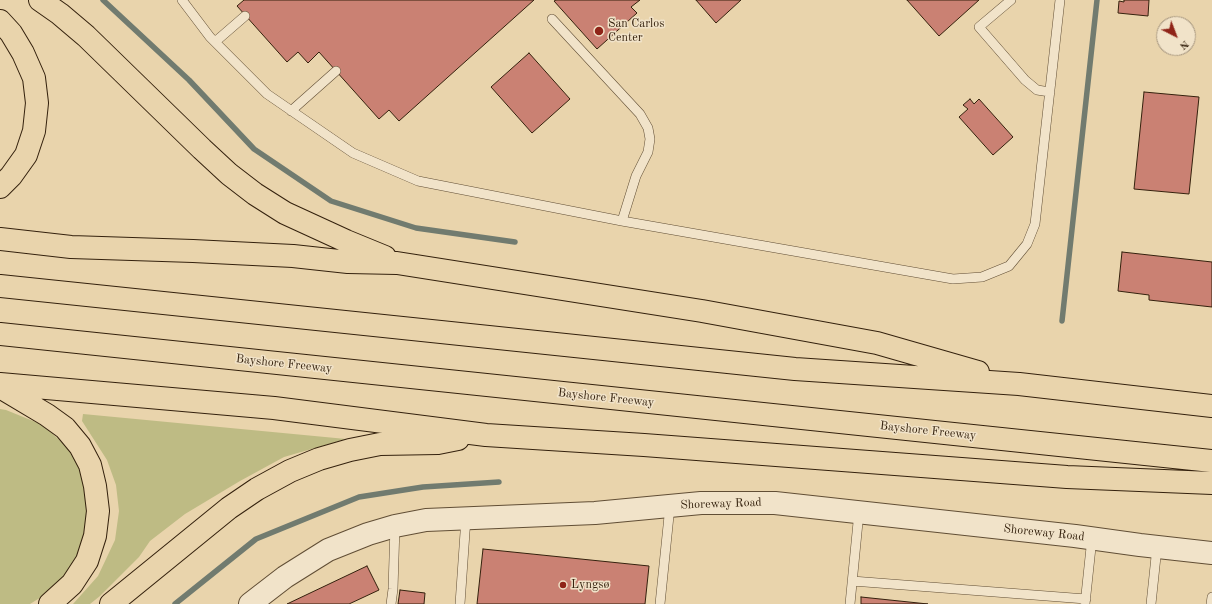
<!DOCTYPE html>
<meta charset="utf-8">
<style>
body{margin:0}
#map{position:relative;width:1212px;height:604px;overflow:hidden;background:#e9d4ac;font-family:"Old Standard TT",serif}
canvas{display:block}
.north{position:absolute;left:1156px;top:16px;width:40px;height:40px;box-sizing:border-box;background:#f1e3c9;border:1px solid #a5957e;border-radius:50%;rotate:138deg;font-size:11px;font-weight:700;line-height:16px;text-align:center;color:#34210d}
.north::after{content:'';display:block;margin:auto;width:14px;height:18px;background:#8f2418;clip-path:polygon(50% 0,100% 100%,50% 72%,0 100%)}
</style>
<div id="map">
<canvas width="1212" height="604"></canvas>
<div class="north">N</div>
</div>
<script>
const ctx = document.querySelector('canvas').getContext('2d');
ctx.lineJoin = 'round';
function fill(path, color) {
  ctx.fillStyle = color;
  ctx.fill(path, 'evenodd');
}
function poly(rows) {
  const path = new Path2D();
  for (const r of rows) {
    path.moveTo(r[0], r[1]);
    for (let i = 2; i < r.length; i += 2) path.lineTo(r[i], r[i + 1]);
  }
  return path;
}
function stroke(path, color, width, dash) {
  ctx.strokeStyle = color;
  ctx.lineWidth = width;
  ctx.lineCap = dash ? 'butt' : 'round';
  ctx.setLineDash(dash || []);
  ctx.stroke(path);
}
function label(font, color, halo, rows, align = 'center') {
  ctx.font = font + ' "Old Standard TT",serif';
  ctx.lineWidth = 3;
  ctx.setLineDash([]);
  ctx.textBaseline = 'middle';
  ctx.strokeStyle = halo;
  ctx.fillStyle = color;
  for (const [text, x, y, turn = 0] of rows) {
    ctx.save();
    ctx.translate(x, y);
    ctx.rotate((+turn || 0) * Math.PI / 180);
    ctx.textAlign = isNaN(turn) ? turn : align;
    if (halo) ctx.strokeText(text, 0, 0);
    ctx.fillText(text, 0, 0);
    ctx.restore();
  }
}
fill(poly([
 [0,409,6,410,43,425,68,448,82,472,88,498,87,525,80,552,66,575,43,596,30,604,0,604],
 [83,414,346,439,284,457,240,481,185,514,150,541,139,557,100,596,90,604,73,604,98,576,115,540,119,511,116,485,107,460,82,421]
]), '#bebb84');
stroke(poly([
 [103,0,189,80,254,149,331,201,416,228,515,242],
 [1062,321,1097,0],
 [175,604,256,539,359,497,423,487,499,482]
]), '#717b6f', 5.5);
const building = poly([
 [244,0,534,0,399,121,389,110,379,119,319,52,308,63,298,52,287,62,237,6,244,0],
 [556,0,640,0,631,7,637,13,597,49,554,1,556,0],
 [696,0,741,0,716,23,696,0],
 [907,0,979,0,939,36,907,0],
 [1124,0,1149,0,1148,16,1118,13,1119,1,1124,2,1124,0],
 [529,53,570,99,532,133,491,87,529,53],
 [1144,92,1199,97,1189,194,1134,189,1144,92],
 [970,99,974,104,979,99,1013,137,993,155,959,117,968,109,963,105,970,99],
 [1122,252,1212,262,1212,307,1149,300,1149,295,1118,291,1122,252],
 [483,549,649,566,645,604,477,604,483,549],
 [367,566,379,590,349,604,287,604,367,566],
 [400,590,425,593,424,604,398,604,400,590],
 [861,597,928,604,861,604,861,597]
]);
fill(building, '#ca8173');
stroke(building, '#34210d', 1);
const service = poly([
 [182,0,210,37,267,94,353,153,418,181,622,221,953,279,982,277,1009,266,1027,244,1035,224,1060,0],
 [1011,0,979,27,1025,80,1037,90,1050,92],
 [552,19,640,114,648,128,650,139,648,152,636,176,622,221],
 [215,42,245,16],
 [291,111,336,71],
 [852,581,1086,599],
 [391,604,393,589,395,526],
 [460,604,466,518],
 [660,604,670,506],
 [850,604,859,512],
 [1085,604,1092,538],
 [1151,604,1157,547],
 [1211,604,1212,597]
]);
const tertiary = poly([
 [250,604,285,577,328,550,368,534,395,526,426,520,595,513,701,503,775,503,1075,536,1140,545,1212,553]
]);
const motorway = poly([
 [40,0,60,14,86,36,202,149,229,174,255,194,285,213,346,241,385,257],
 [0,21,11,33,23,53,34,78,37,103,34,131,26,155,11,176,0,187],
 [0,239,71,247,193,251,293,256,348,262,397,263,702,311,877,343,978,372],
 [0,286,795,369,1019,384,1212,406],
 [0,334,1212,461],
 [0,384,274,408,486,435,644,445,1067,477,1212,483],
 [0,387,47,415,65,428,80,446,90,465,95,486,98,511,95,536,87,561,72,584,50,604],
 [111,604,229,508,257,489,290,471,319,459,350,450,380,444,438,443,458,439]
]);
stroke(service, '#614e35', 10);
stroke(tertiary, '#614e35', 24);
stroke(motorway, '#34210d', 24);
stroke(service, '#f1e3c9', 9);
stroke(tertiary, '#f1e3c9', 22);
stroke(motorway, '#e9d4ac', 22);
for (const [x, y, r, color] of [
 [599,31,5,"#8f2418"],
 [563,585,4,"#8f2418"]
]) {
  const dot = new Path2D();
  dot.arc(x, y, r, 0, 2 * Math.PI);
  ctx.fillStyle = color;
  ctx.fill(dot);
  stroke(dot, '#f1e3c9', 1.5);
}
label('12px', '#34210d', '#f1e3c9', [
 ["San Carlos",608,24],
 ["Center",608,38],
 ["Lyngsø",571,585]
], 'left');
label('12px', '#34210d', '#f1e3c9', [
 ["Bayshore Freeway",284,364,6],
 ["Bayshore Freeway",606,398,6],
 ["Bayshore Freeway",928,431,6],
 ["Shoreway Road",721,504,-2],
 ["Shoreway Road",1044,533,6]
]);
</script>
